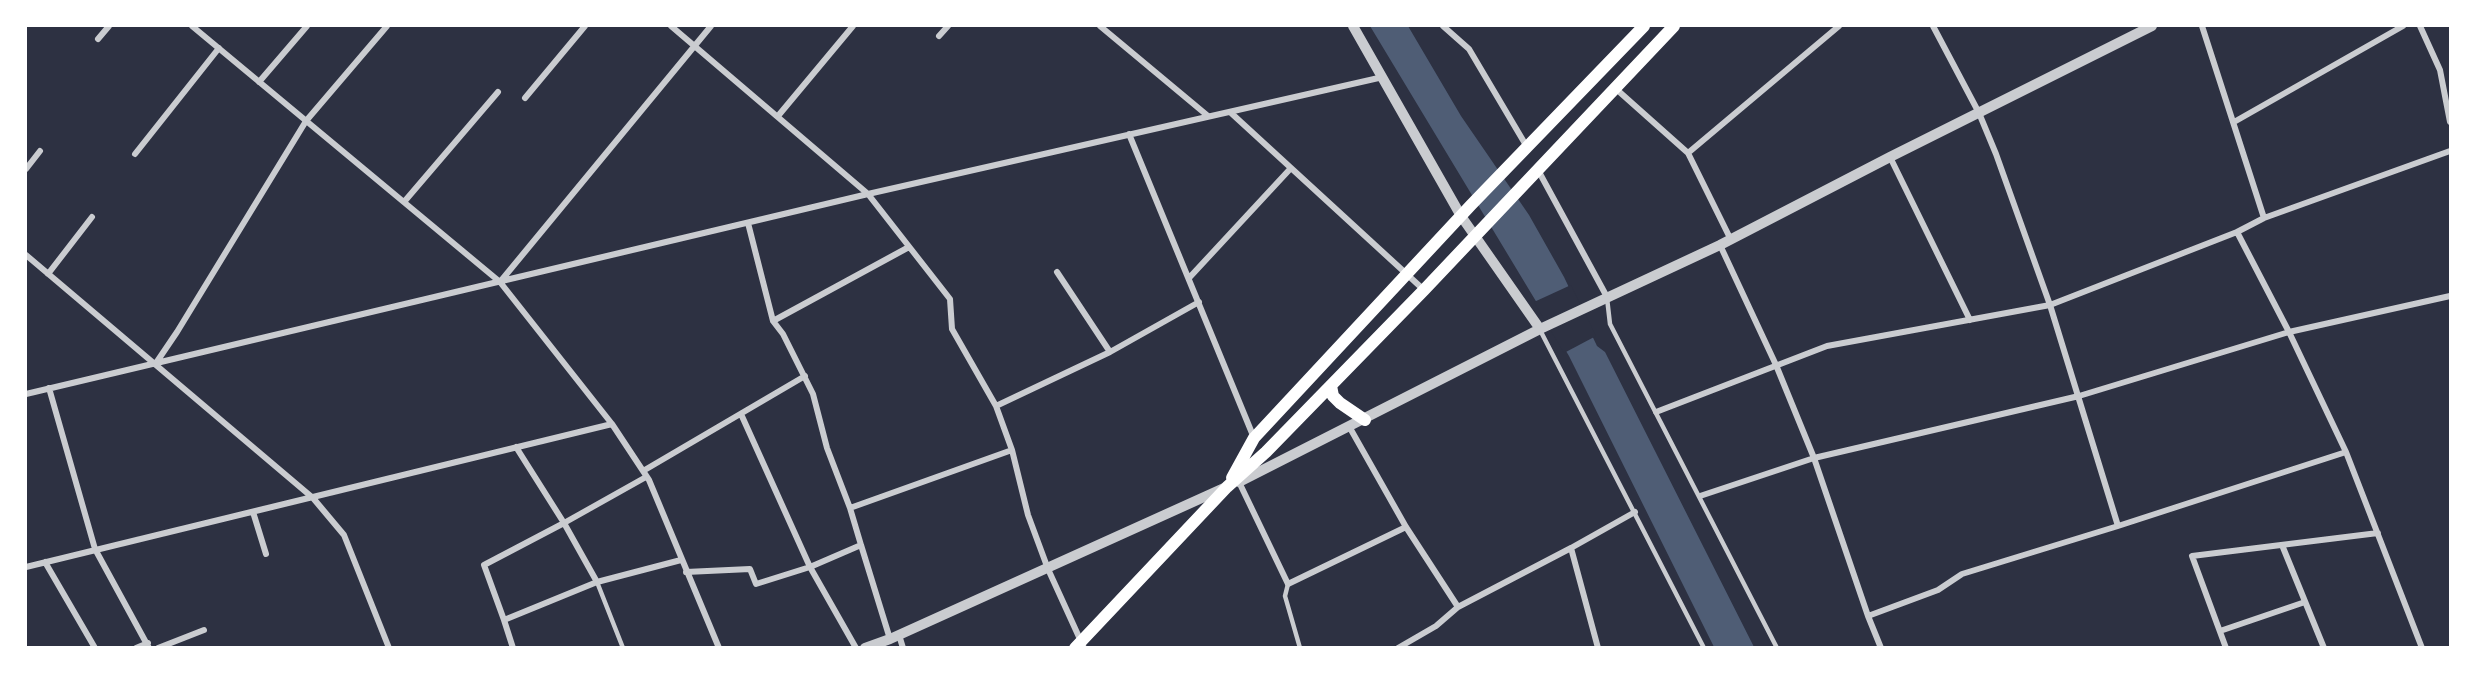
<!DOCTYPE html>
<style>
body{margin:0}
#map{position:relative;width:2476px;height:673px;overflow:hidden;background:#2d3142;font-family:"Asap Condensed",sans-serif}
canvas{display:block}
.frame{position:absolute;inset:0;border:27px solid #fff;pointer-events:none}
</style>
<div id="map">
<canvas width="2476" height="673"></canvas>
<div class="frame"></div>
</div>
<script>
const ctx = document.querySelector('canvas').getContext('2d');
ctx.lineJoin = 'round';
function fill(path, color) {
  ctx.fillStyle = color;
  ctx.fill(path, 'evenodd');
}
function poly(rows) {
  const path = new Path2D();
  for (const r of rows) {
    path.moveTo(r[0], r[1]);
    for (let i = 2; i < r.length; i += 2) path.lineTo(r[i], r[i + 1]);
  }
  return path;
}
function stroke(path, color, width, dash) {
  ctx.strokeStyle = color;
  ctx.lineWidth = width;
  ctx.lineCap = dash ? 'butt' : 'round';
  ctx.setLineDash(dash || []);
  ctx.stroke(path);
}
fill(poly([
 [1370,26,1408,26,1461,116,1529,215,1564,277,1597,346,1605,352,1754,647,1714,647,1569,356]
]), '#4f5d75');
fill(poly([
 [1571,285,1596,336,1564,353,1534,302]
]), '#2d3142');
stroke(poly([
 [1607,298,1610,324,1777,648],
 [1540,330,1704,648],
 [597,582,623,648],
 [1288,584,1285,596,1300,648]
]), '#caccd0', 4.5);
stroke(poly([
 [192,26,500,282,612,424,649,480,719,648],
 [671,26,868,194,950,299,952,329,996,406,1012,450,1028,515,1048,569,1084,648],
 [1100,26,1208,116],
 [1443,26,1469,49,1527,147],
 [1933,26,1979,113,1996,154,2050,305,2118,526],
 [2202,26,2264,218],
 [2420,26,2440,70,2450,122],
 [939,36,948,26],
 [98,39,109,26],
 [259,82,307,26],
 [1615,88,1688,153,1731,240],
 [525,98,585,26],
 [1230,112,1424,290],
 [778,116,853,26],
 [2234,122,2403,26],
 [1129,134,1254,438],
 [1688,153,1839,26],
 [135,154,219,48],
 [1890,157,1970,320],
 [26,169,40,151],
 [1538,170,1607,297],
 [404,202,498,92],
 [2237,232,2289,332,2346,452,2422,648],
 [1720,245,1776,365,1814,458,1868,616,1881,648],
 [26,255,313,498,344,535,389,648],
 [1057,272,1110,352],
 [48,274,92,217],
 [1189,278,1291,168],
 [500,282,711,26],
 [773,321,909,247],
 [156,363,177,332,306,121,387,26],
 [49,388,95,549,149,648],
 [26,394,868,194,1383,77],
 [996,406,1110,352,1199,302],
 [1656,412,1827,346,2050,305,2237,232,2264,218,2450,151],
 [741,414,810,567,856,648],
 [1350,428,1406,527,1458,607],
 [643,471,805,376],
 [1239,482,1288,584,1406,527],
 [1700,496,1814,458,2079,396,2289,332,2450,296],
 [850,508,1012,450],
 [253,512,266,554],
 [861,545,890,639],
 [2282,545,2324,648],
 [1571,548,1598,648],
 [45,562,95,648],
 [26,567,612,424],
 [686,572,750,569,756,584,810,567,861,545,850,508,827,448,813,394,783,334,773,321,748,223],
 [597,582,681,560],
 [1868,616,1938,590,1962,574,2118,526,2346,452],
 [504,620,484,565,564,523,646,477],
 [2220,631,2305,602],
 [899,635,903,648],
 [136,648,148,643],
 [158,648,204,630],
 [513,648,504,620,597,582,564,523,516,447],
 [1398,648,1436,626,1458,607,1571,548,1635,512],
 [2226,648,2192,556,2378,533]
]), '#caccd0', 6);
stroke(poly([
 [1353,26,1461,216,1540,329],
 [1239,482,1540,329,1720,245,1890,157,2152,26],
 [865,648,890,639,1224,488]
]), '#caccd0', 10);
stroke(poly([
 [1331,386,1333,396,1340,403,1365,420],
 [1232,478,1254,438,1471,205,1644,26],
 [1075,648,1227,487,1266,452,1424,290,1674,26]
]), '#fff', 12);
</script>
